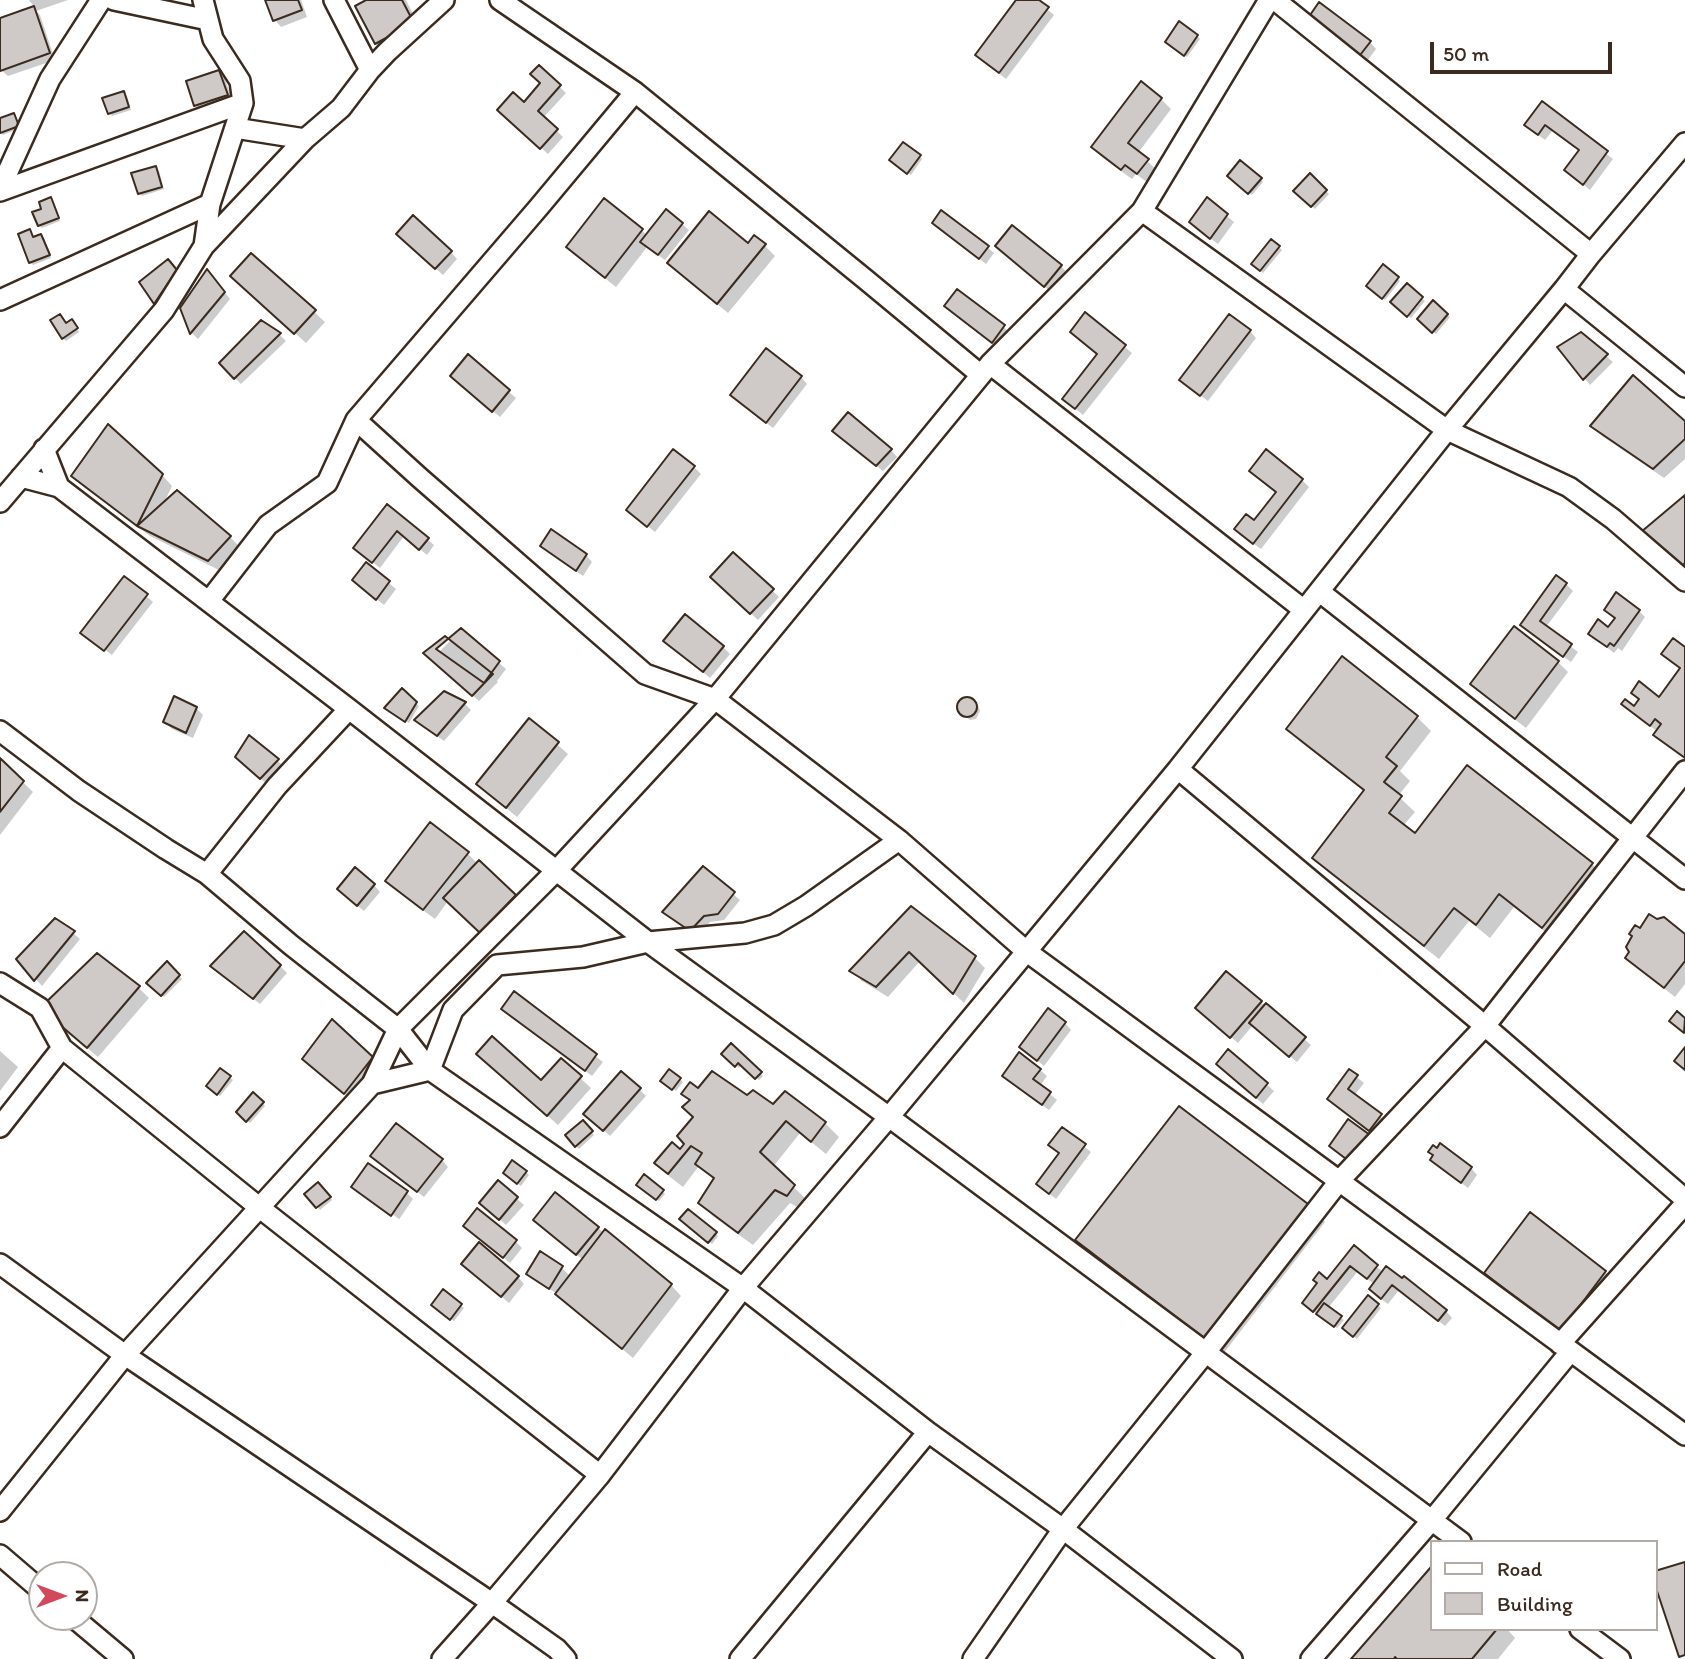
<!DOCTYPE html>
<style>
body{margin:0}
#map{position:relative;width:1685px;height:1659px;overflow:hidden;background:#fff;font-family:Itim,sans-serif}
canvas{display:block}
.legend{position:absolute;left:1430px;top:1540px;width:228px;height:91px;box-sizing:border-box;background:#fff;border:2px solid #b1aaa5;margin:0;padding:9px 12px;list-style:none;font-size:21px;color:#3b2a1e}
.legend li{display:flex;align-items:center;gap:14px;height:35px}
.legend b{width:35px;border:2px solid #b1aaa5}
.north{position:absolute;left:28px;top:1561px;width:70px;height:70px;box-sizing:border-box;background:#fff;border:2px solid #b1aaa5;border-radius:50%;rotate:90deg;font-size:19px;font-weight:700;line-height:28px;text-align:center;color:#3b2a1e}
.north::after{content:'';display:block;margin:auto;width:24px;height:32px;background:#d1495b;clip-path:polygon(50% 0,100% 100%,50% 72%,0 100%)}
.scale{position:absolute;left:1430px;top:42px;width:182px;height:32px;box-sizing:border-box;border:4px solid #3b2a1e;border-top:0;padding-left:9px;font-size:21px;line-height:24px;white-space:nowrap;color:#3b2a1e;-webkit-text-stroke:5px #fff;paint-order:stroke}
</style>
<div id="map">
<canvas width="1685" height="1659"></canvas>
<ul class="legend">
<li><b style="height:9px;background:#fff"></b>Road</li>
<li><b style="height:19px;background:#cfcac7"></b>Building</li>
</ul>
<div class="north">N</div>
<div class="scale">50 m</div>
</div>
<script>
const ctx = document.querySelector('canvas').getContext('2d');
ctx.lineJoin = 'round';
function fill(path, color) {
  ctx.fillStyle = color;
  ctx.fill(path, 'evenodd');
}
function poly(rows) {
  const path = new Path2D();
  for (const r of rows) {
    if (r.length === 3) {
      path.moveTo(r[0] + r[2], r[1]);
      path.arc(r[0], r[1], r[2], 0, 2 * Math.PI);
      continue;
    }
    path.moveTo(r[0], r[1]);
    for (let i = 2; i < r.length; i += 2) path.lineTo(r[i], r[i + 1]);
  }
  return path;
}
function stroke(path, color, width, dash) {
  ctx.strokeStyle = color;
  ctx.lineWidth = width;
  ctx.lineCap = dash ? 'butt' : 'round';
  ctx.setLineDash(dash || []);
  ctx.stroke(path);
}
fill(poly([
 [29,0,68,0,36,11,40,15,55,60,8,76,1,70,0,66,0,20,35,8],
 [267,0,301,0,307,17,281,27,275,20],
 [370,0,406,0,423,34,387,53,376,43],
 [1018,0,1036,0,1054,15,1006,79,983,61],
 [1315,27,1370,42,1376,49,1365,64],
 [1197,36,1200,39,1187,57,1170,45],
 [539,67,566,93,543,118,563,137,548,154,506,116,524,105,543,84],
 [219,72,225,79,233,102,203,112,196,106,188,82],
 [124,93,127,96,131,110,112,116,110,113,105,99],
 [1161,99,1171,109,1138,153,1158,171,1148,183,1136,174,1132,179,1103,158,1093,147],
 [1542,104,1613,159,1590,190,1566,170,1580,151,1553,130,1545,140,1533,131],
 [14,115,20,128,3,135,0,132,0,120],
 [920,157,922,159,911,175,894,163],
 [1240,162,1263,182,1252,195,1229,176],
 [156,168,159,171,164,189,142,196,139,193],
 [1310,176,1329,194,1315,209,1296,191],
 [50,200,53,202,60,221,42,228,39,226,44,210],
 [604,200,647,235,682,224,689,230,665,260,647,247,616,287,578,257,568,247],
 [1207,200,1234,222,1218,244,1197,229],
 [941,229,987,247,994,253,986,264],
 [30,231,34,238,41,236,44,238,51,258,33,265,30,262],
 [405,241,451,252,457,259,443,275],
 [1272,241,1282,250,1263,273,1253,264],
 [748,245,765,246,775,256,728,313,679,273],
 [1004,253,1061,266,1067,273,1051,292],
 [1383,267,1400,281,1385,300,1368,286],
 [174,268,182,278,161,309,155,303,141,282],
 [213,278,230,299,198,339,192,333,182,308],
 [1407,285,1425,301,1411,318,1392,302],
 [243,286,314,312,325,322,306,343],
 [957,291,1011,333,1000,348,953,313],
 [1433,303,1450,317,1436,334,1419,319],
 [1085,314,1132,353,1083,415,1071,405,1099,355],
 [261,322,280,335,286,341,241,384,235,378],
 [66,324,74,324,79,332,66,341,63,338],
 [1250,331,1256,338,1208,401,1188,386],
 [1581,334,1613,362,1590,385,1560,348],
 [468,357,516,398,500,417,459,383],
 [801,377,807,384,773,428,739,402],
 [1685,423,1685,459,1664,478,1602,436,1592,425],
 [840,438,891,450,897,457,883,471],
 [694,467,701,474,655,532,635,516],
 [162,475,172,486,163,505,230,537,240,547,219,570,150,536,84,487,73,476],
 [1302,480,1309,487,1261,549,1243,536,1277,493],
 [387,507,434,545,427,555,404,536,380,568,362,554],
 [542,546,586,555,592,562,583,576,548,552],
 [734,554,779,597,758,620,712,577],
 [366,564,396,589,384,605,360,586],
 [1566,584,1573,591,1546,627,1578,652,1571,662,1529,631],
 [146,596,153,602,111,656,112,655,87,636],
 [1606,610,1639,611,1645,617,1622,651,1618,648,1614,653,1590,634,1609,629,1616,619],
 [461,630,506,669,497,681,498,682,479,701,432,659],
 [672,647,723,647,730,654,710,678],
 [1685,649,1685,759,1666,745,1656,735,1658,732,1634,714,1623,704,1634,709,1660,699,1681,670,1663,654],
 [1342,659,1417,717,1431,731,1400,771,1410,781,1398,796,1415,812,1403,826,1415,836,1592,864,1605,878,1557,941,1514,907,1490,938,1469,921,1439,959,1328,872,1314,858,1365,792,1302,743,1289,729],
 [1558,662,1568,672,1526,728,1482,694,1472,684],
 [402,691,419,706,409,723,389,710],
 [444,694,465,704,471,710,444,741,416,720],
 [966,699,978,705,980,711,976,719,970,720,961,713,959,705,962,701],
 [196,708,203,715,193,738,172,729,165,722],
 [529,720,568,754,517,817,489,794],
 [250,738,285,767,268,785,244,764],
 [0,760,33,792,0,835],
 [467,853,478,864,480,862,525,906,491,942,448,901,435,919,397,891,387,880],
 [374,885,380,892,364,911,345,896],
 [733,894,740,900,724,920,710,922,698,936,670,918,664,912],
 [911,908,975,958,985,968,964,1003,920,961,888,997,862,981,852,971],
 [73,933,80,939,42,986,18,959],
 [1685,936,1685,984,1675,997,1638,968],
 [97,955,139,988,149,998,98,1057,53,1018],
 [167,964,182,979,164,997,148,983],
 [280,966,287,973,260,1004,219,972],
 [514,994,603,1062,592,1076,510,1015],
 [1260,1002,1311,1045,1297,1062,1253,1025,1238,1043,1204,1014],
 [1065,1023,1071,1030,1044,1066,1028,1053],
 [732,1046,763,1076,759,1080,742,1065,739,1068,724,1054],
 [0,1051,18,1067,0,1091],
 [1229,1052,1274,1091,1263,1104,1225,1071],
 [372,1058,382,1069,355,1103,315,1069],
 [489,1064,541,1082,580,1078,591,1088,558,1125],
 [1040,1070,1047,1076,1040,1086,1057,1100,1049,1110,1010,1082],
 [221,1071,233,1080,220,1096,208,1086],
 [1349,1071,1364,1083,1354,1096,1387,1122,1377,1136,1329,1099],
 [680,1079,683,1082,676,1091,665,1083],
 [639,1089,646,1096,610,1136,592,1120],
 [698,1090,747,1097,774,1106,785,1093,825,1123,839,1137,826,1154,800,1133,773,1167,808,1201,801,1209,790,1203,753,1245,714,1217,700,1203,715,1181,699,1166,683,1187,670,1177,656,1163,680,1151,687,1144,695,1118,691,1101,684,1094],
 [254,1095,265,1106,250,1123,238,1112],
 [583,1122,594,1135,579,1149,567,1135],
 [1062,1129,1091,1152,1056,1199,1045,1190,1060,1154],
 [442,1160,448,1167,424,1197,379,1162],
 [1439,1166,1471,1168,1477,1175,1468,1188],
 [526,1172,529,1175,521,1186,508,1176],
 [499,1183,524,1205,506,1225,488,1209],
 [318,1185,332,1200,320,1210,307,1194],
 [641,1187,662,1191,665,1194,659,1201],
 [358,1190,407,1193,413,1199,398,1221,399,1219],
 [1311,1208,1325,1222,1223,1354,1091,1254,1077,1240],
 [688,1211,718,1236,712,1244,682,1219],
 [1531,1214,1605,1272,1616,1282,1571,1341,1496,1283,1486,1273],
 [542,1226,598,1228,671,1285,681,1296,633,1358,568,1304,556,1293,534,1280,528,1273,541,1254,562,1268,571,1277,583,1260],
 [472,1232,515,1241,522,1248,510,1263],
 [1354,1248,1384,1273,1446,1311,1452,1318,1445,1326,1399,1290,1388,1304,1377,1296,1375,1285,1358,1271,1328,1308,1344,1320,1337,1328,1310,1309,1327,1282],
 [470,1270,518,1277,524,1284,509,1303],
 [443,1292,464,1308,454,1321,436,1308],
 [1368,1298,1381,1308,1357,1339,1344,1328],
 [1431,1569,1431,1629,1507,1629,1515,1638,1498,1659,1353,1659]
]), '#0003');
const building = poly([
 [265,0,298,0,302,10,273,21,265,0],
 [366,0,402,0,414,23,375,44,355,6,366,0],
 [1016,0,1039,0,1049,7,999,73,975,55,1016,0],
 [1319,2,1371,41,1357,59,1306,21,1319,2],
 [34,6,50,53,0,71,0,18,34,6],
 [1179,21,1198,35,1184,56,1165,42,1179,21],
 [539,65,561,85,538,111,558,129,540,149,497,110,513,92,524,102,540,83,530,74,539,65],
 [219,70,228,95,194,106,186,81,219,70],
 [1141,81,1162,98,1128,143,1149,159,1137,174,1125,165,1121,170,1091,147,1141,81],
 [124,91,129,107,108,114,102,98,124,91],
 [1542,101,1608,151,1583,185,1564,170,1579,150,1545,125,1538,135,1524,125,1542,101],
 [14,113,19,126,0,133,0,118,14,113],
 [903,142,921,155,907,174,889,160,903,142],
 [1240,160,1262,178,1248,194,1227,176,1240,160],
 [156,166,162,187,138,194,131,173,156,166],
 [1310,173,1327,190,1311,207,1293,191,1310,173],
 [51,197,59,218,38,226,32,212,41,209,39,202,51,197],
 [1207,197,1228,214,1210,239,1189,222,1207,197],
 [604,198,643,229,605,278,566,247,604,198],
 [666,209,683,223,658,255,640,242,666,209],
 [941,210,989,246,979,259,932,223,941,210],
 [709,211,748,243,754,235,766,244,717,304,667,263,709,211],
 [413,215,452,251,435,269,396,234,413,215],
 [1012,225,1062,265,1044,287,995,246,1012,225],
 [30,229,33,237,41,234,50,255,29,263,18,234,30,229],
 [1271,239,1280,246,1260,271,1251,264,1271,239],
 [251,253,316,310,294,334,230,276,251,253],
 [168,259,177,270,154,304,139,282,168,259],
 [1383,264,1399,277,1382,299,1366,286,1383,264],
 [207,269,225,292,190,334,180,308,207,269],
 [1407,283,1423,297,1407,317,1390,302,1407,283],
 [957,289,1005,325,992,343,944,306,957,289],
 [1433,300,1448,314,1432,333,1417,319,1433,300],
 [1085,312,1126,345,1075,409,1062,399,1097,354,1070,332,1085,312],
 [60,314,66,323,72,319,78,328,62,339,50,320,60,314],
 [1229,314,1251,330,1200,396,1179,380,1229,314],
 [261,320,281,333,234,379,219,363,261,320],
 [1581,332,1608,354,1583,380,1557,347,1581,332],
 [766,348,802,376,766,423,730,395,766,348],
 [468,354,510,390,492,412,450,376,468,354],
 [1633,375,1685,421,1685,439,1653,469,1590,426,1633,375],
 [848,412,892,449,876,466,832,431,848,412],
 [108,424,163,474,137,526,71,476,108,424],
 [673,449,695,466,647,527,626,510,673,449],
 [1266,449,1303,479,1253,544,1234,529,1246,514,1254,520,1276,492,1249,471,1266,449],
 [177,490,231,536,208,561,137,526,177,490],
 [1685,495,1685,563,1681,567,1641,532,1685,495],
 [387,504,429,538,419,550,397,531,372,563,353,548,387,504],
 [551,529,587,554,576,571,540,546,551,529],
 [733,552,774,589,750,614,710,577,733,552],
 [366,562,390,581,376,600,352,580,366,562],
 [1556,575,1567,583,1540,621,1572,644,1563,657,1520,625,1556,575],
 [124,576,148,594,104,651,80,633,124,576],
 [1616,592,1640,610,1614,646,1610,643,1607,647,1588,634,1598,619,1608,627,1615,618,1604,610,1616,592],
 [685,614,724,646,703,672,663,641,685,614],
 [1514,626,1559,661,1515,719,1470,684,1514,626],
 [461,628,500,661,484,683,436,649,461,628],
 [445,636,493,674,472,696,423,653,445,636],
 [1673,638,1685,647,1685,758,1653,735,1661,724,1655,719,1650,726,1621,704,1625,699,1634,706,1639,699,1631,693,1639,681,1659,697,1680,668,1661,654,1673,638],
 [1342,656,1418,716,1386,757,1397,766,1384,782,1402,796,1389,813,1415,833,1467,765,1593,863,1542,928,1499,894,1476,925,1454,908,1424,946,1312,858,1364,790,1286,729,1342,656],
 [402,688,417,702,405,722,384,708,402,688],
 [444,691,466,702,437,736,414,720,444,691],
 [174,696,197,707,186,733,163,722,174,696],
 [967,707,10],
 [529,718,559,742,506,808,476,784,529,718],
 [249,735,279,759,260,779,235,757,249,735],
 [0,758,24,781,0,812,0,758],
 [430,822,469,852,423,910,385,881,430,822],
 [479,860,516,895,480,933,443,898,479,860],
 [703,866,735,892,718,914,704,916,690,931,662,912,703,866],
 [355,867,375,884,357,906,337,889,355,867],
 [911,906,976,956,953,994,909,952,876,987,849,971,911,906],
 [1649,914,1657,919,1664,917,1685,934,1685,961,1664,988,1625,958,1629,952,1626,947,1632,936,1629,934,1635,925,1640,928,1649,914],
 [55,918,75,931,34,981,16,959,55,918],
 [244,931,281,965,253,999,210,966,244,931],
 [97,953,140,986,87,1048,40,1008,97,953],
 [167,961,180,975,161,996,146,983,167,961],
 [1226,971,1262,1001,1230,1038,1195,1008,1226,971],
 [514,991,597,1054,585,1071,501,1009,514,991],
 [1266,1003,1306,1037,1289,1057,1249,1023,1266,1003],
 [1048,1008,1066,1022,1037,1061,1019,1047,1048,1008],
 [1677,1011,1685,1018,1684,1033,1669,1021,1677,1011],
 [332,1019,373,1057,344,1094,302,1059,332,1019],
 [492,1036,541,1080,561,1058,582,1076,547,1116,476,1054,492,1036],
 [731,1043,762,1072,755,1079,738,1063,735,1067,721,1054,731,1043],
 [1685,1047,1685,1070,1674,1061,1685,1047],
 [1228,1049,1268,1083,1256,1098,1216,1064,1228,1049],
 [1019,1052,1041,1069,1033,1079,1051,1092,1042,1105,1002,1076,1019,1052],
 [220,1068,231,1076,217,1095,206,1086,220,1068],
 [669,1069,681,1078,672,1090,660,1081,669,1069],
 [1349,1069,1358,1075,1348,1089,1382,1114,1369,1131,1327,1099,1349,1069],
 [621,1071,641,1088,603,1131,583,1114,621,1071],
 [712,1071,747,1095,753,1090,773,1104,785,1091,826,1122,811,1142,786,1121,760,1152,795,1185,787,1196,775,1190,738,1233,698,1203,714,1178,695,1164,702,1153,691,1146,668,1174,654,1163,672,1142,680,1149,684,1144,677,1136,693,1117,682,1107,690,1100,681,1094,690,1082,698,1088,712,1071],
 [253,1092,264,1102,246,1122,236,1112,253,1092],
 [1179,1106,1312,1207,1209,1342,1075,1240,1179,1106],
 [1348,1119,1370,1135,1350,1162,1329,1146,1348,1119],
 [583,1120,593,1131,575,1147,565,1135,583,1120],
 [396,1123,443,1159,417,1192,370,1156,396,1123],
 [1062,1127,1086,1144,1049,1194,1036,1184,1059,1153,1048,1145,1062,1127],
 [1440,1143,1472,1167,1461,1183,1430,1160,1433,1155,1428,1152,1433,1145,1437,1148,1440,1143],
 [512,1160,527,1171,517,1184,503,1173,512,1160],
 [368,1163,408,1191,391,1216,351,1187,368,1163],
 [644,1174,664,1190,656,1200,636,1185,644,1174],
 [498,1180,518,1197,499,1220,479,1203,498,1180],
 [318,1182,331,1197,316,1208,304,1194,318,1182],
 [555,1192,599,1227,576,1255,533,1220,555,1192],
 [477,1208,517,1240,503,1258,463,1226,477,1208],
 [688,1209,717,1232,708,1243,679,1219,688,1209],
 [1530,1212,1606,1271,1560,1332,1484,1273,1530,1212],
 [605,1229,672,1284,622,1349,555,1294,605,1229],
 [479,1242,519,1276,501,1297,461,1264,479,1242],
 [1354,1245,1378,1265,1367,1279,1350,1266,1313,1312,1302,1303,1317,1283,1313,1280,1319,1272,1327,1279,1354,1245],
 [540,1251,563,1266,549,1289,526,1274,540,1251],
 [1386,1266,1402,1278,1404,1276,1447,1310,1438,1321,1392,1285,1381,1299,1369,1289,1386,1266],
 [443,1289,462,1304,450,1320,431,1305,443,1289],
 [1368,1295,1379,1304,1353,1337,1342,1328,1368,1295],
 [1324,1303,1342,1316,1334,1327,1316,1314,1324,1303],
 [1685,1562,1685,1655,1679,1657,1655,1585,1655,1571,1685,1562],
 [1431,1567,1431,1629,1497,1629,1472,1659,1397,1659,1395,1657,1394,1659,1351,1659,1431,1567]
]);
fill(building, '#cfcac7');
stroke(building, '#3b2a1e', 2);
const street = poly([
 [114,0,208,20],
 [203,0,213,39,240,81,243,103,210,204,204,246],
 [334,0,370,70],
 [500,0,635,92,865,279,981,375],
 [1275,0,1591,254],
 [235,128,305,139],
 [0,189,50,79,101,0],
 [0,191,243,103],
 [1142,211,1447,430,1569,487,1613,519,1685,581],
 [1564,289,1685,387],
 [0,300,210,204],
 [990,364,1304,610],
 [356,420,420,478,645,674,715,699,899,840,1026,951,1685,1435],
 [44,449,59,487],
 [21,477,59,487,349,709,648,942,889,1117,1461,1542],
 [0,502,164,310,204,246,305,139,341,108,370,70,387,52,444,0],
 [1320,592,1685,879],
 [209,601,268,525,327,483,356,420,539,207,635,92],
 [0,731,79,791,166,849,207,874,291,945,398,1029,430,1070,743,1288,928,1432,1063,1529,1232,1659],
 [1178,769,1485,1026,1685,1199],
 [207,874,277,786,349,709],
 [0,983,40,1008,62,1048,260,1208,600,1475],
 [372,1084,430,1070,453,1010,497,965,583,957,648,942,745,933,774,925,806,906,899,840],
 [0,1127,62,1048],
 [0,1264,125,1355,492,1603,557,1649,566,1659],
 [1560,1344,1685,1204],
 [0,1511,125,1355,372,1084,398,1029,556,871,715,699,990,364,1142,211,1269,0],
 [0,1555,42,1591],
 [73,1617,123,1659],
 [1580,1629,1620,1659],
 [442,1659,492,1603,600,1475,743,1288,889,1117,1178,769,1447,430,1564,289,1591,254,1685,143],
 [740,1659,928,1432],
 [973,1659,1063,1529,1206,1352,1340,1180,1485,1026,1685,771],
 [1311,1659,1432,1520,1570,1352]
]);
stroke(street, '#3b2a1e', 24);
stroke(street, '#fff', 19);
</script>
